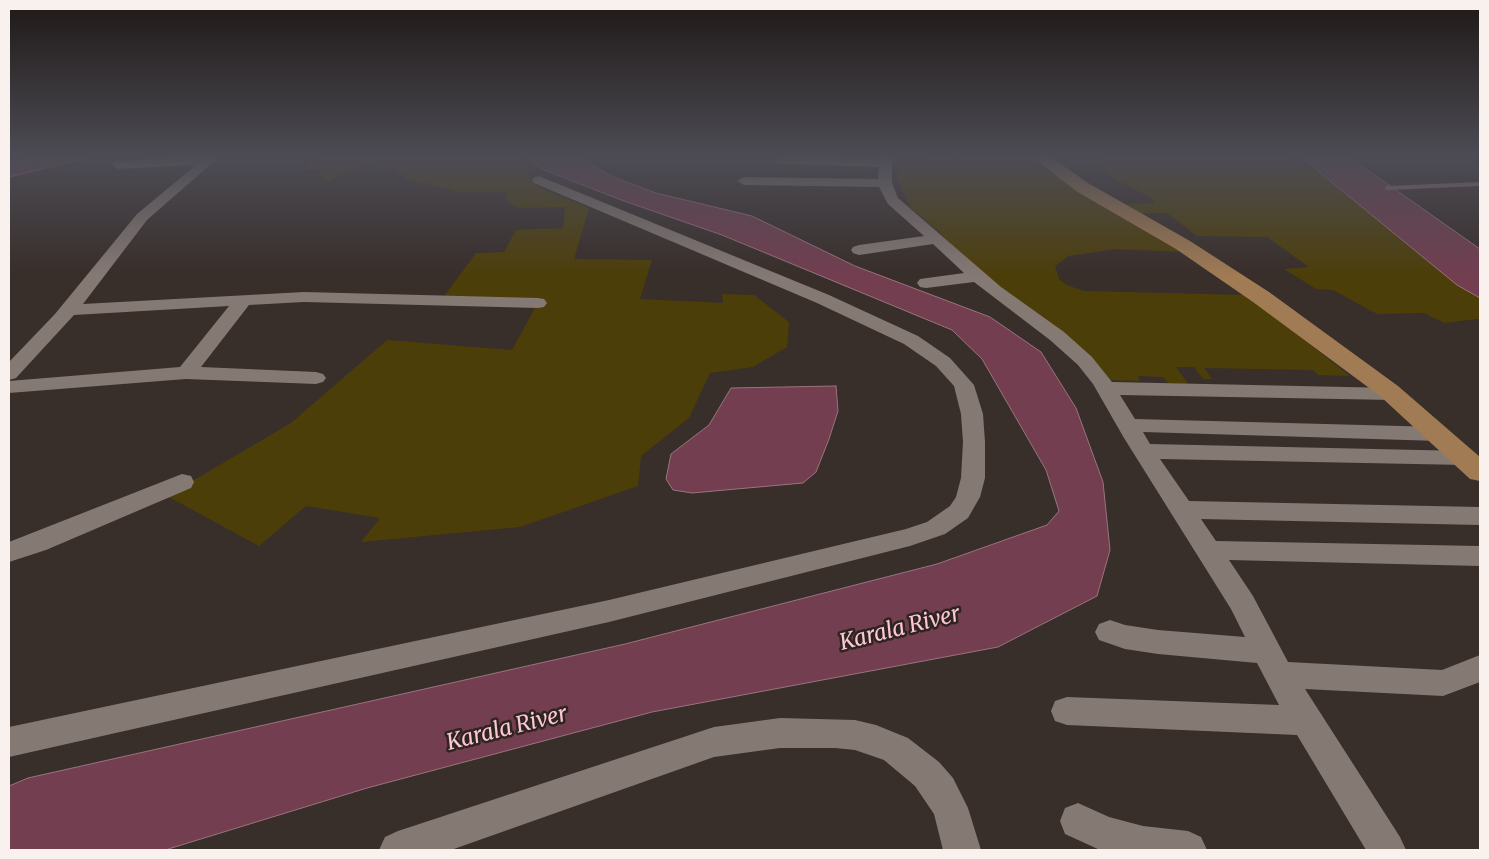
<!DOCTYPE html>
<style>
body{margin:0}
#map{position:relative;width:1489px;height:859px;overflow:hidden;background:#382e2a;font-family:Merriweather,serif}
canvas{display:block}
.frame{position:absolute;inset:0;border:10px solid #f8f1ee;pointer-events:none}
</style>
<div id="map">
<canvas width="1489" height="859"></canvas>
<div class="frame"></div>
</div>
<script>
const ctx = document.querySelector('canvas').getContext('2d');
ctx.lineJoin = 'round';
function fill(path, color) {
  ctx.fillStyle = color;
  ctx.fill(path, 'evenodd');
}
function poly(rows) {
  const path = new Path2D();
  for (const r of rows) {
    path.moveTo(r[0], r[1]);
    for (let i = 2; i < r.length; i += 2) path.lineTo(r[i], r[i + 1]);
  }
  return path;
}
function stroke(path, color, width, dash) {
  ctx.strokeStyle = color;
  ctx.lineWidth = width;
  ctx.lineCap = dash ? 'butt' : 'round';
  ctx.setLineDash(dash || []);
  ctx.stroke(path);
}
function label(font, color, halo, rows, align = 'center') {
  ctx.font = font + ' Merriweather,serif';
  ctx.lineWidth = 5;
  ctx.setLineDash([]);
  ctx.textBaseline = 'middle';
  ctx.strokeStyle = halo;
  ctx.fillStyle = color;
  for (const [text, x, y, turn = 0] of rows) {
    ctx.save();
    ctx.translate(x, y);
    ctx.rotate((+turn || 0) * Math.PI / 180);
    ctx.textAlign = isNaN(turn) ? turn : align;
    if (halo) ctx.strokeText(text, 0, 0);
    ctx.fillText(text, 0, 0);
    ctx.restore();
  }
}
fill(poly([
 [342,157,513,157,525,169,538,187,589,208,574,259,652,260,640,299,723,303,722,294,754,295,789,322,787,347,753,367,710,373,689,418,641,456,638,486,520,527,361,542,380,518,306,506,259,546,167,496,291,423,387,340,512,350,537,304,442,299,476,253,504,252,516,230,563,228,565,207,517,208,505,198,506,192,458,192,408,180,393,169,361,167,356,172,342,172,330,182,320,180,325,177,317,175,324,171,302,170,312,160],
 [949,157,952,160,963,159,961,157,1033,157,1068,182,1187,252,1115,249,1069,256,1055,266,1059,279,1067,285,1084,291,1247,295,1350,376,1318,375,1313,370,1204,368,1212,379,1203,379,1194,367,1176,367,1188,384,1168,383,1163,377,1138,376,1140,381,1107,380,997,289,937,230,910,207,897,178,897,163,932,163,931,158],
 [1104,157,1286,157,1300,167,1316,168,1457,285,1480,298,1480,320,1477,319,1444,323,1424,313,1377,314,1333,290,1316,289,1284,269,1309,267,1267,237,1197,236,1167,213,1137,214,1121,204,1154,203,1152,198,1116,180,1102,168,1108,164]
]), '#4c3e09');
const water = poly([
 [39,157,92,157,9,177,9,163,39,157],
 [527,157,581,157,587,162,613,177,656,193,752,216,855,266,990,317,1041,352,1076,408,1103,482,1110,550,1097,596,998,647,652,712,367,788,165,850,9,850,9,786,28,778,625,644,937,564,1047,525,1059,511,1046,470,982,359,952,330,722,235,624,201,544,170,527,157],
 [1301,157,1349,157,1480,249,1480,298,1457,285,1301,157],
 [836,386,838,411,829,439,816,472,803,483,692,493,673,490,666,479,671,454,709,425,731,388,836,386]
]);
fill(water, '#723e50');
stroke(water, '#9a747f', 1);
stroke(poly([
 [1387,188,1480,184]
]), '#9a747f', 4);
fill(poly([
 [190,157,219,157,147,220,83,304,304,292,538,298,544,299,547,303,544,307,538,308,304,302,249,305,201,367,316,372,323,374,326,378,323,382,316,384,186,379,9,393,9,381,180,367,229,306,74,315,16,378,9,380,9,362,55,314,137,214,196,165,118,169,112,165,113,162,190,157],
 [782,157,880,159,880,157,892,157,892,183,898,198,1001,287,1064,332,1092,357,1112,382,1393,388,1400,390,1404,394,1400,398,1393,400,1120,395,1135,419,1439,427,1447,429,1450,434,1447,439,1439,441,1143,432,1150,444,1465,451,1473,453,1477,458,1473,463,1465,465,1160,459,1189,501,1480,507,1480,525,1201,519,1216,541,1480,546,1480,566,1229,560,1253,596,1288,662,1442,670,1480,655,1480,682,1443,696,1305,689,1400,837,1406,850,1366,850,1297,735,1067,725,1055,721,1051,711,1055,701,1067,697,1279,705,1257,663,1158,654,1125,649,1099,640,1095,632,1099,624,1110,620,1125,625,1158,630,1245,637,1231,609,1124,438,1093,384,1078,365,1050,340,974,282,926,288,920,287,917,283,920,279,964,273,933,244,859,255,853,253,851,250,853,247,859,245,924,236,888,204,879,187,744,185,737,181,744,177,878,179,879,167,777,164,776,161,782,157],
 [539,176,829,295,918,336,950,358,974,385,983,414,985,442,985,478,980,497,968,518,945,534,910,546,609,622,9,757,9,727,609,600,906,529,927,522,950,506,956,497,961,478,963,442,961,414,954,386,936,366,904,344,817,303,534,183,532,180,534,177,539,176],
 [182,474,191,476,194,482,191,488,46,550,9,562,9,542,182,474],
 [780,718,855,720,876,725,908,738,939,762,953,778,968,808,981,850,943,850,934,814,915,786,884,760,855,750,835,748,780,748,714,757,451,850,379,850,385,837,398,831,714,727,780,718],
 [1078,803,1109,817,1143,826,1188,831,1201,837,1207,850,1100,850,1065,834,1060,821,1065,808,1078,803]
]), '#857974');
fill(poly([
 [1033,157,1051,157,1088,183,1190,241,1269,292,1398,386,1480,457,1480,481,1470,479,1380,396,1253,302,1176,249,1076,191,1033,157]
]), '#a17b53');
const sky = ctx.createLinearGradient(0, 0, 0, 277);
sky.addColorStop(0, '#1f1917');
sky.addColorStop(0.57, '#4d4c55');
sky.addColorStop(1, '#4d4c5500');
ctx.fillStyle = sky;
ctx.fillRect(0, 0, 1489, 277);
label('italic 22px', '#fdc7d7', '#2e2420', [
 ["Karala River",900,629,-14],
 ["Karala River",507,729,-14]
]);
</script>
